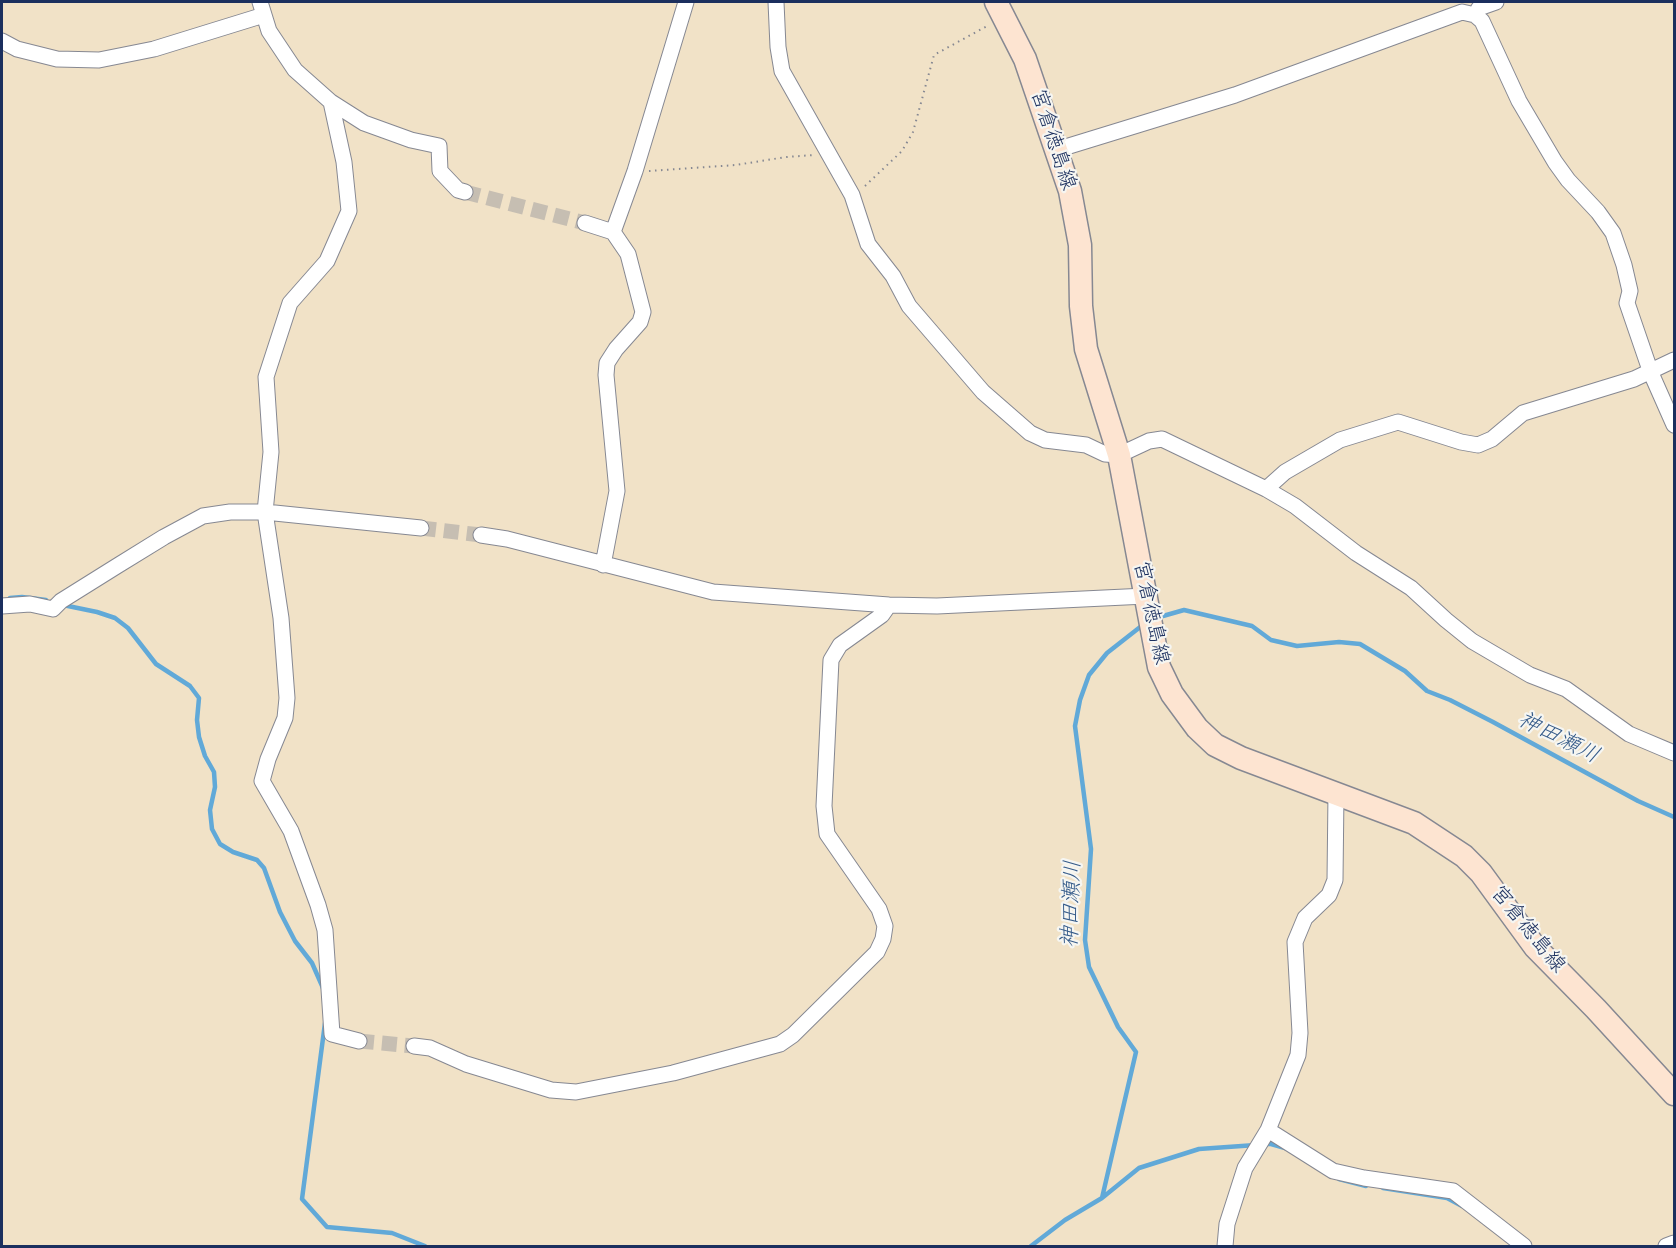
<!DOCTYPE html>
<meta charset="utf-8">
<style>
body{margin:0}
#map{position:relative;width:1676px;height:1248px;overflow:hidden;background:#f1e2c7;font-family:Mynerve,sans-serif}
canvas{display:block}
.frame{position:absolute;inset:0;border:3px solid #1b2f5e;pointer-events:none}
</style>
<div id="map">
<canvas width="1676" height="1248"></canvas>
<div class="frame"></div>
</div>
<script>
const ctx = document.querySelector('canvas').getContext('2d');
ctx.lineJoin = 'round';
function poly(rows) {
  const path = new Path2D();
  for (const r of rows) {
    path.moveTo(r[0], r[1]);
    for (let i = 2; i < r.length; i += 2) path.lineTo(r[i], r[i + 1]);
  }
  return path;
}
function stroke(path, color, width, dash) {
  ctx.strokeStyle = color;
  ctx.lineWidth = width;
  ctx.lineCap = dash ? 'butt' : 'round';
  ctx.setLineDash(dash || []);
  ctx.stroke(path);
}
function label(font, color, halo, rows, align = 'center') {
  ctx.font = font + ' Mynerve,"Klee One",sans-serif';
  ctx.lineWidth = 4.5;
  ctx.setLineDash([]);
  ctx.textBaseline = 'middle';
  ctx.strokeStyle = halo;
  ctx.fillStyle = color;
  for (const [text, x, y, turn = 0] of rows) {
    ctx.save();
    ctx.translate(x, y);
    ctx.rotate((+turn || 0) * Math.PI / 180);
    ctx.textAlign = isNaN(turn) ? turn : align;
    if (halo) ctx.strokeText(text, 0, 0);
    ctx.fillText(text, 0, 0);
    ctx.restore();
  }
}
stroke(poly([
 [10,598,22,597,46,600],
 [63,605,97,612,115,618,128,628,156,664,190,686,199,698,197,720,199,737,205,756,214,772,215,787,210,810,212,829,220,844,233,852,257,860,264,868,280,912,295,941,312,963,323,988],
 [1163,616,1184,610,1252,626,1271,640,1297,646,1339,642,1360,644,1405,671,1427,691,1450,700,1493,722,1638,801,1674,817],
 [325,1023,302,1199,327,1227,392,1233,425,1246],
 [1264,1144,1271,1144,1285,1148],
 [1339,1179,1366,1186],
 [1383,1188,1447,1198,1462,1206],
 [1102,1198,1136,1052,1118,1027,1089,967,1085,940,1091,849,1075,726,1080,700,1089,675,1107,653,1144,624],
 [1031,1246,1065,1220,1102,1198,1139,1168,1199,1149,1256,1145]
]), '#61a9d8', 4.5);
stroke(poly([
 [465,192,585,223],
 [421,528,481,535],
 [359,1041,414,1046]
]), '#c6beb2', 15, [15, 8]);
const minor = poly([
 [260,2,269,31,295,70,331,102,344,162,349,211,327,261,290,303,266,377,271,452,265,512,281,618,287,698,285,718,268,759,262,781,291,831,318,905,325,930,332,1034,359,1041],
 [776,2,778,47,782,71,852,195,868,244,893,276,909,306,983,392,1030,433,1045,440,1086,445,1105,454,1119,455,1149,441,1162,439,1266,489,1295,506,1356,553,1411,588,1446,620,1472,641,1530,675,1566,689,1629,734,1674,753],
 [1475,15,1479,8,1496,2],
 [2,41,17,49,57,59,99,60,154,49,264,15],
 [331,102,364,123,411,140,439,146,440,171,458,190,465,192],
 [1056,150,1235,95,1462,12,1475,15,1482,21,1519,101,1555,162,1568,180,1598,212,1613,233,1624,265,1630,291,1627,303,1651,373,1674,425],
 [585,223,613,232],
 [1266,489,1285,472,1340,440,1398,422,1461,442,1478,445,1492,439,1523,413,1634,379,1674,360],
 [481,535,507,539,713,592,889,605,937,606,1146,596],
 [603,565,617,491,606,375,607,363,616,349,640,322,643,312,628,254,613,232,635,171,686,2],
 [2,606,30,604,53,609,61,601,117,566,164,537,203,516,230,512,265,512,421,528],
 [414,1046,430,1048,466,1064,551,1090,576,1092,673,1073,780,1044,793,1035,877,952,883,939,885,926,879,909,827,834,824,806,831,660,840,645,882,615,889,605],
 [1268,1130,1333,1171,1364,1178,1453,1191,1524,1246],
 [1225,1246,1227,1224,1245,1168,1268,1130,1298,1055,1300,1033,1295,942,1305,918,1329,895,1335,880,1336,793],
 [1666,1246,1674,1243]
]);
const secondary = poly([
 [996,2,1025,59,1070,191,1080,245,1081,306,1086,349,1119,455,1159,667,1172,694,1197,728,1215,745,1241,758,1414,823,1464,856,1481,873,1535,947,1596,1009,1674,1094]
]);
stroke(minor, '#868892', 17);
stroke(secondary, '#868892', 25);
stroke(poly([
 [649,171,736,165,786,157,814,155],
 [865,186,902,151,913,132,934,55,989,25]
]), '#868892', 2, [1.5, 4.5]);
stroke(minor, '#fff', 15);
stroke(secondary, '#fde4d1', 22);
label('21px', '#1b2f5e', '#f6f6f2', [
 ["宮倉徳島線",1052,140,72],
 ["宮倉徳島線",1150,613,78],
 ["宮倉徳島線",1527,930,51]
]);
label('italic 22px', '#345a89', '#f6f6f2', [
 ["神田瀬川",1558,739,27],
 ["神田瀬川",1073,904,-88]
]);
</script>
